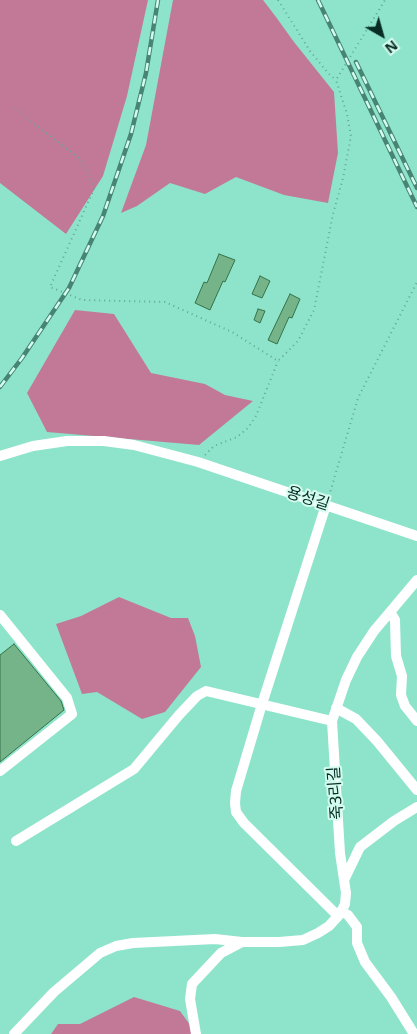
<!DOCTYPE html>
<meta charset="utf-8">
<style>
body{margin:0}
#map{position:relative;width:417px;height:1034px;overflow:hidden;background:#8ee4ca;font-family:"Noto Sans",sans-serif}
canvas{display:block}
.north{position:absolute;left:357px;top:10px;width:50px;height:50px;-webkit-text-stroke:4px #d3fbee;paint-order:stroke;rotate:142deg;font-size:14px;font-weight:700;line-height:20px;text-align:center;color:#072d24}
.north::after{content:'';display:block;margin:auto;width:18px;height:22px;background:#072d24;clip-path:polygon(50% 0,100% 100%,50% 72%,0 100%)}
</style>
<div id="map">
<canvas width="417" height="1034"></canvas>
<div class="north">N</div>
</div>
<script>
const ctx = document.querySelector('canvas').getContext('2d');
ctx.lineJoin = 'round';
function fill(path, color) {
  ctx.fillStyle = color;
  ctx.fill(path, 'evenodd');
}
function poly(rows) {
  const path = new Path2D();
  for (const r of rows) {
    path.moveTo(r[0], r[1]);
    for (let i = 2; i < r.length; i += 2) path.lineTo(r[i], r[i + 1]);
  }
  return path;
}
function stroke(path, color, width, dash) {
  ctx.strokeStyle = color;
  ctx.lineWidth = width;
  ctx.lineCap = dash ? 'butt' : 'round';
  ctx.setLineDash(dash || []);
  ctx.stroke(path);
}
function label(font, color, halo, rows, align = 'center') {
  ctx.font = font + ' "Noto Sans","Noto Sans KR",sans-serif';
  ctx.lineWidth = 4;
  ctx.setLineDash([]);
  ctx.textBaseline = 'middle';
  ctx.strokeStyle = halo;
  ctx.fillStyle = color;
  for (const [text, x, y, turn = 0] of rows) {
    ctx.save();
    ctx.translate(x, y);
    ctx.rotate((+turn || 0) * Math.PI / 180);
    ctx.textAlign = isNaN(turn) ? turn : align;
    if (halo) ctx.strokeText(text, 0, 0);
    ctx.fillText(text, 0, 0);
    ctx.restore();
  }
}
fill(poly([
 [0,0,148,0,127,96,103,176,66,234,0,183],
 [173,0,263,0,276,17,294,42,334,92,338,153,328,203,284,195,236,177,205,194,170,183,137,206,121,213,146,145],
 [75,310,114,314,151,373,205,384,225,395,253,401,199,445,47,432,27,393],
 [119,597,171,618,188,618,195,636,201,667,165,712,142,719,97,692,82,694,56,624,81,616],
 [134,997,180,1011,193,1029,193,1034,51,1034,58,1024,80,1024]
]), '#c27998');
const building = poly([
 [219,254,235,260,225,282,223,281,210,310,195,303,204,282,207,283,219,254],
 [260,276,270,281,262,298,252,294,260,276],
 [290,294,300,299,292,318,289,317,277,344,268,340,290,294],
 [258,309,265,311,260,323,254,320,258,309],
 [14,644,61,701,64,710,0,762,0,655,14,644]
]);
fill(building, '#75b388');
stroke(building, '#35724a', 1);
stroke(poly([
 [278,0,310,51,328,73,336,80],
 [15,108,81,160,94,189,50,287,82,300,165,302,232,332,278,361,298,341,314,310,333,214,343,178,351,136,347,114,336,80,385,0],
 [205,455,214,446,237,437,248,428,256,416,278,361],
 [329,496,358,398,417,282]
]), '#61a793', 2, [1, 4]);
stroke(poly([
 [0,456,33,446,67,441,104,441,134,445,198,462,417,536],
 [326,505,262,704,236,791,235,803,236,812,244,823,338,916],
 [390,612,395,620,396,656,402,676,401,695,405,706,417,721],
 [0,615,67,698,72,714,0,771],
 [336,708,356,719,377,741,417,790],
 [16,841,134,769,179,715,197,696,206,691,332,721],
 [345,878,360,847,394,821,417,807],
 [341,911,348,915,357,927,357,943,365,962,391,997,414,1034],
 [14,1034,54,992,100,953,116,946,133,943,215,939,242,942,279,942,303,940,318,933,329,926,340,914,345,904,346,893,340,853,332,721,346,680,357,657,374,631,417,580],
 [196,1034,190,999,192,984,221,953,242,942]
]), '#fff', 10);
const rail = poly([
 [318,0,417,207],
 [356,62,417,188],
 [0,387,22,358,69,288,103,216,131,134,146,73,158,0]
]);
stroke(rail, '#478473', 4.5);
stroke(rail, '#d3fbee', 2.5, [8]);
label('16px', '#072d24', '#d3fbee', [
 ["용성길",308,499,18],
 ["죽3리길",336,793,-94]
]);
</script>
